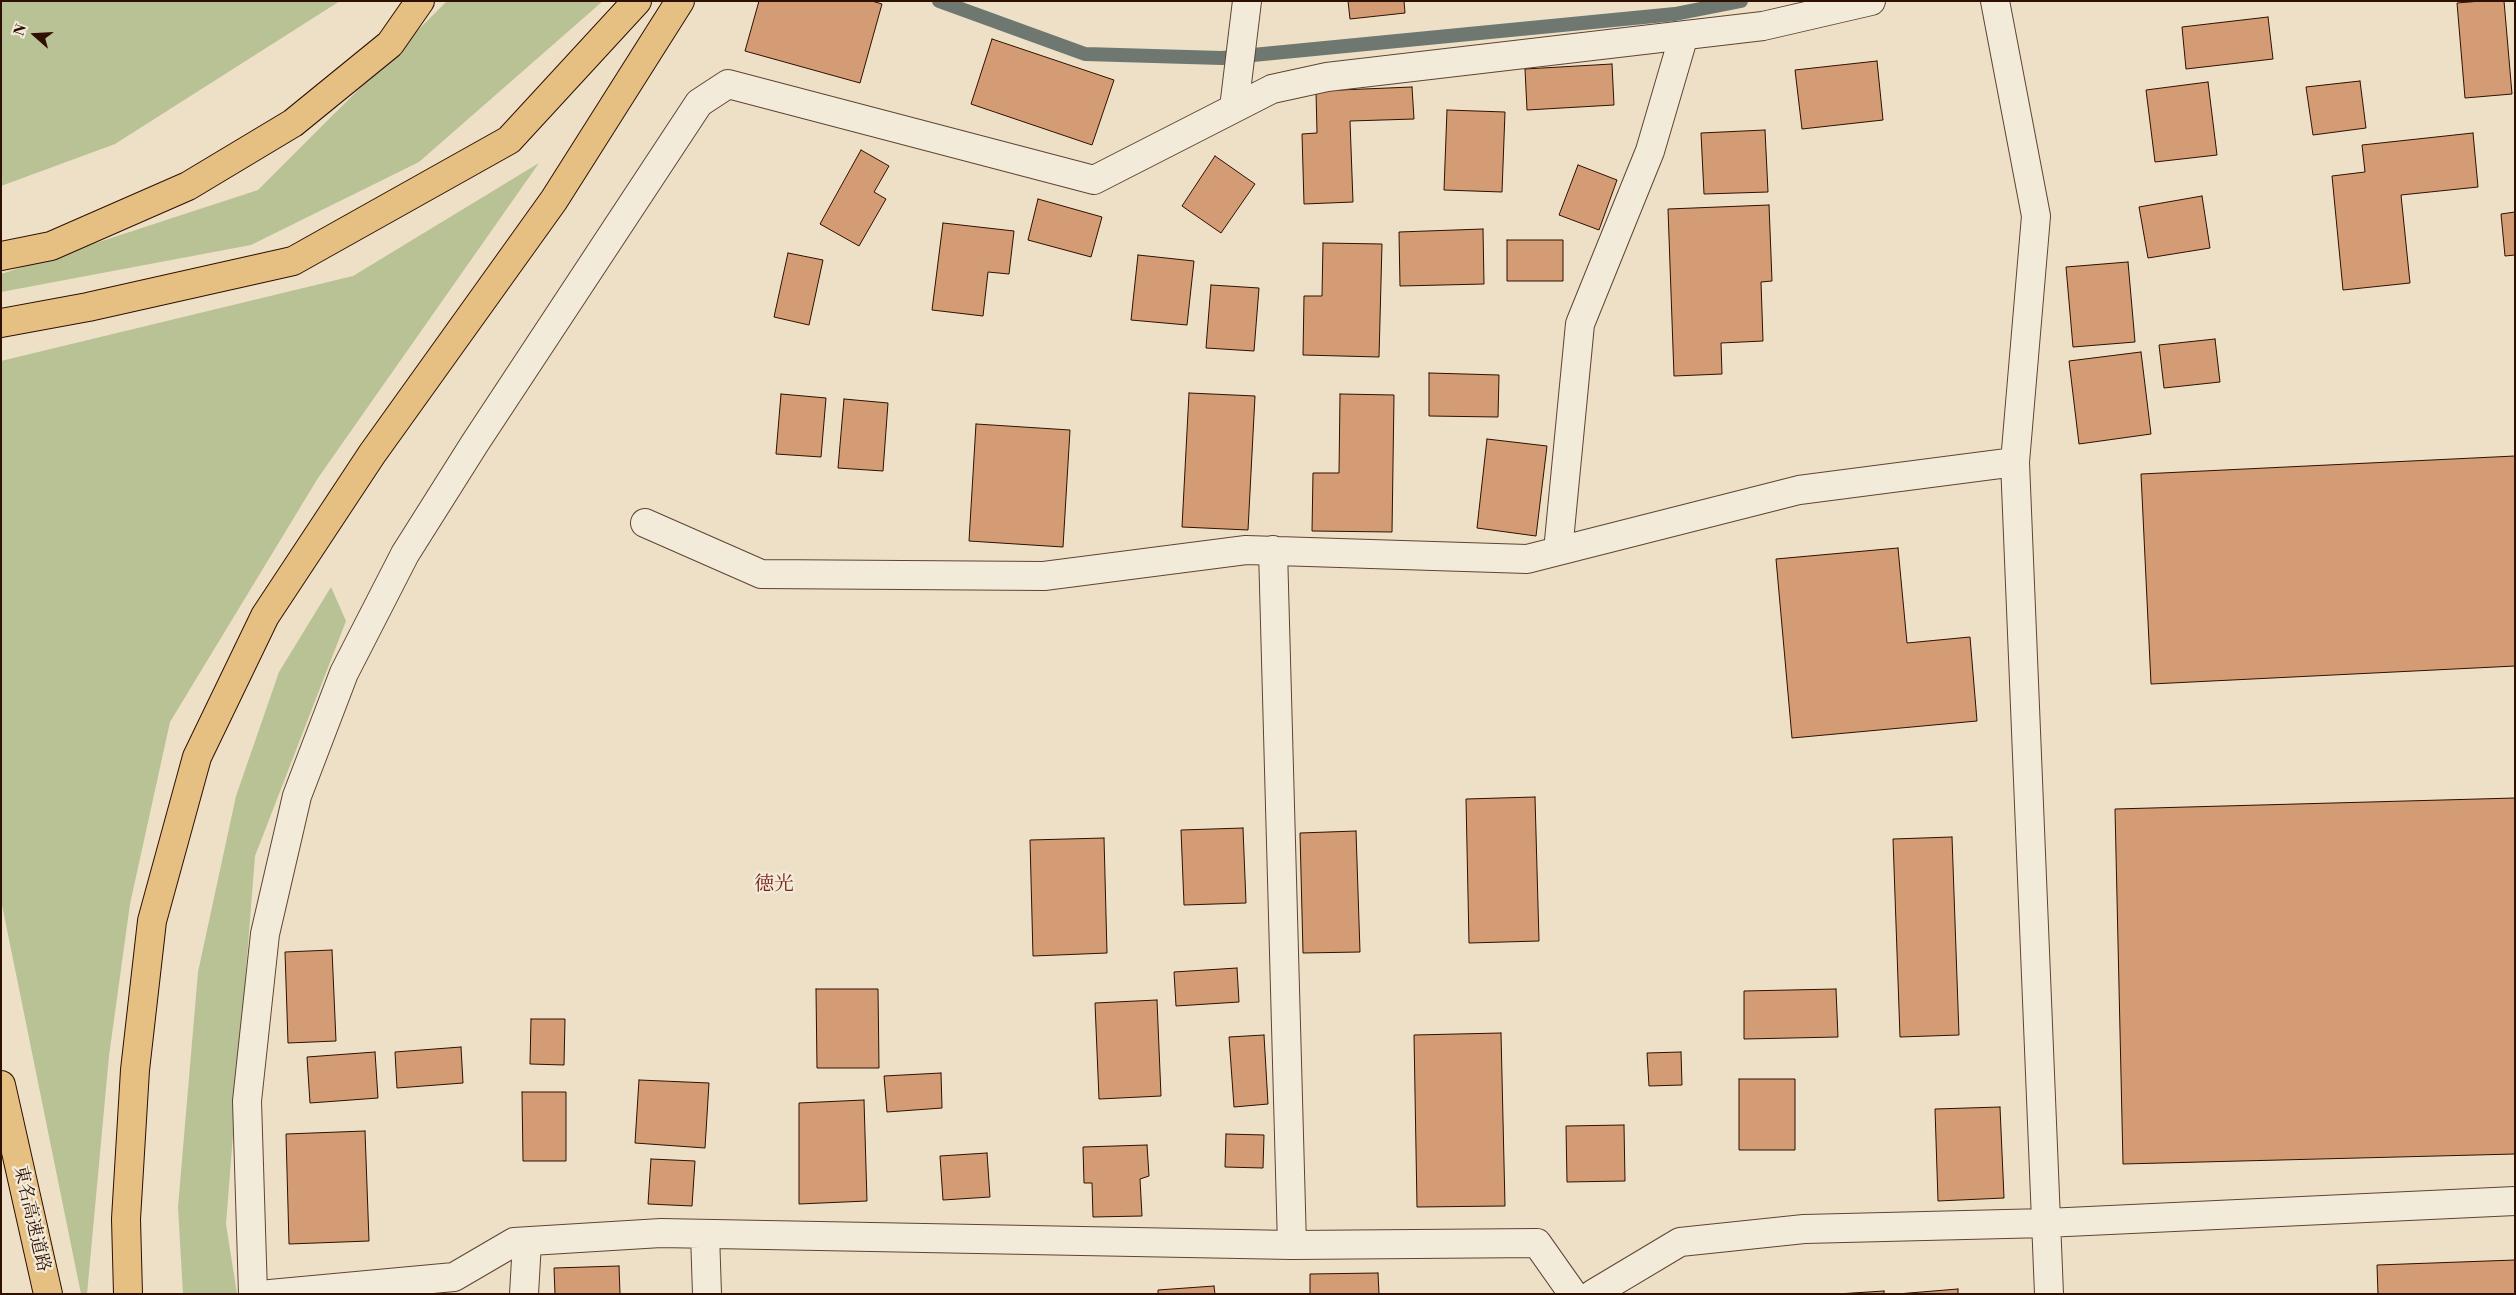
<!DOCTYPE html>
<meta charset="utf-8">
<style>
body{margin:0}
#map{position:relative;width:2516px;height:1295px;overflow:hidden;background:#ede0c6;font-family:"Libre Bodoni",serif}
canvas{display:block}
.frame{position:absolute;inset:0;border:2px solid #2e1000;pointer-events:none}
.north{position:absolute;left:10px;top:10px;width:50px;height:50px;-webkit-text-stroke:4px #f3ebda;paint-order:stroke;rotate:289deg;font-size:14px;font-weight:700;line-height:20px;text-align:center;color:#2e1000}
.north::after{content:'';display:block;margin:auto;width:18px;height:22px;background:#2e1000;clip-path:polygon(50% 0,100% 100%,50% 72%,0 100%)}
</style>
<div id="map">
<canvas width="2516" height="1295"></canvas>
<div class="frame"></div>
<div class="north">N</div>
</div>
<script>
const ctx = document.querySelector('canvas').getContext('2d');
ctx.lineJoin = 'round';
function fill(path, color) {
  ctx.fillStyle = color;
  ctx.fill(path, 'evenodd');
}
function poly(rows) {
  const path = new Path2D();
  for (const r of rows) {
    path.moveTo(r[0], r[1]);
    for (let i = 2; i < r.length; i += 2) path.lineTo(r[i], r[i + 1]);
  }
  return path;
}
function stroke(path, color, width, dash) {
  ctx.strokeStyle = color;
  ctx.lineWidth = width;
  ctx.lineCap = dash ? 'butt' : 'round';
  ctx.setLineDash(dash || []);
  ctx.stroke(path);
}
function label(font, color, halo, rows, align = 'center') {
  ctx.font = font + ' "Libre Bodoni","Noto Serif JP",serif';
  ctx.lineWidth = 4.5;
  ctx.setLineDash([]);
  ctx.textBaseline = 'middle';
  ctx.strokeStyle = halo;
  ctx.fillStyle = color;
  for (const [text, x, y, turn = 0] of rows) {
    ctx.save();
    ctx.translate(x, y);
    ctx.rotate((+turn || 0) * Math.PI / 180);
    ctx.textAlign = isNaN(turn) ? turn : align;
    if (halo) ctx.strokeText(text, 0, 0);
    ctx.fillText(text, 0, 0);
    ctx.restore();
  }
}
fill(poly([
 [1,1,340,1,115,144,1,186],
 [447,1,603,1,419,162,251,245,1,292,1,274,258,190],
 [539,163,318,478,170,722,130,904,109,1056,87,1294,81,1294,1,900,1,361,353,276],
 [331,587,346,621,255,856,226,1224,237,1294,183,1294,178,1207,198,972,236,796,279,672]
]), '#b8c295');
stroke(poly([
 [939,1,1085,54,1222,58,1675,14,1741,1]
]), '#6f7771', 14);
const building = poly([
 [759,1,872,1,882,4,860,83,745,51,759,1],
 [1348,1,1404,1,1405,13,1350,19,1348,1],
 [2481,1,2504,1,2512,94,2465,98,2457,3,2481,1],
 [2268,17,2273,59,2186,69,2182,27,2268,17],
 [992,39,1114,80,1092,145,971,104,992,39],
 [1877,61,1883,120,1802,129,1795,70,1877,61],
 [1612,64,1614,105,1527,110,1525,69,1612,64],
 [2360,81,2366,128,2313,135,2306,87,2360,81],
 [2208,82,2217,155,2155,162,2146,90,2208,82],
 [1412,87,1414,119,1350,121,1353,202,1304,204,1302,134,1317,133,1316,91,1412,87],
 [1447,110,1505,112,1502,192,1444,190,1447,110],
 [1765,130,1768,192,1704,194,1701,133,1765,130],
 [2473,133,2478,187,2401,195,2410,283,2343,290,2332,176,2365,172,2362,145,2473,133],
 [861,150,889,166,874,192,886,199,859,246,820,224,861,150],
 [1215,156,1255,184,1221,233,1182,206,1215,156],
 [1578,165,1617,180,1599,230,1559,215,1578,165],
 [2202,196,2210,248,2148,258,2139,207,2202,196],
 [1038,199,1102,217,1091,257,1028,240,1038,199],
 [1769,205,1772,281,1761,282,1763,341,1721,343,1722,374,1674,376,1668,209,1769,205],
 [2515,212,2515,255,2505,256,2501,214,2515,212],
 [943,223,1014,231,1009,274,988,272,983,316,932,310,943,223],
 [1483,229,1484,284,1400,286,1399,232,1483,229],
 [1507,240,1563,240,1563,281,1507,281,1507,240],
 [1323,243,1382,244,1379,357,1303,355,1304,296,1322,296,1323,243],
 [788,253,823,260,809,325,774,317,788,253],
 [1138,255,1194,261,1187,325,1131,320,1138,255],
 [2128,262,2135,342,2073,347,2066,267,2128,262],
 [1211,285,1259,288,1254,351,1206,348,1211,285],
 [2215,339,2220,382,2164,388,2159,345,2215,339],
 [2141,352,2151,434,2079,444,2069,361,2141,352],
 [1429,373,1499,375,1498,417,1429,416,1429,373],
 [1189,393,1255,396,1248,530,1182,527,1189,393],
 [781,394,826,398,821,457,776,454,781,394],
 [1340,394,1394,395,1392,532,1312,531,1313,473,1339,473,1340,394],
 [844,399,888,403,883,471,838,468,844,399],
 [976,424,1070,430,1063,547,969,541,976,424],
 [1487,439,1547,446,1536,536,1477,528,1487,439],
 [2515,456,2515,666,2151,684,2141,474,2515,456],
 [1898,548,1907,643,1970,637,1977,721,1792,738,1776,559,1898,548],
 [1535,797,1539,941,1469,943,1466,799,1535,797],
 [2515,798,2515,1154,2123,1164,2115,809,2515,798],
 [1243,828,1246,903,1184,905,1181,830,1243,828],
 [1356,831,1360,952,1303,953,1300,833,1356,831],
 [1952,837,1959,1035,1900,1037,1893,839,1952,837],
 [1104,838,1107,953,1033,956,1030,840,1104,838],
 [332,950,336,1041,288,1043,285,952,332,950],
 [1237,968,1239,1002,1176,1006,1174,972,1237,968],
 [816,989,878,989,879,1068,817,1068,816,989],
 [1836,989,1838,1037,1744,1039,1744,991,1836,989],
 [1157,1000,1161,1096,1099,1099,1095,1003,1157,1000],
 [531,1019,565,1019,564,1065,530,1064,531,1019],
 [1501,1033,1505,1206,1417,1207,1414,1035,1501,1033],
 [1264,1035,1268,1104,1234,1107,1229,1037,1264,1035],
 [461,1047,463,1083,397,1088,395,1052,461,1047],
 [375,1052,378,1098,310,1103,307,1057,375,1052],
 [1681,1052,1682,1085,1649,1086,1647,1053,1681,1052],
 [941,1073,942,1108,887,1112,884,1076,941,1073],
 [1739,1079,1795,1079,1795,1150,1739,1150,1739,1079],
 [639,1080,709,1083,705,1148,635,1143,639,1080],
 [522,1092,566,1092,566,1161,523,1161,522,1092],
 [864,1100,867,1201,799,1204,799,1103,864,1100],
 [2000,1107,2004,1198,1938,1201,1935,1109,2000,1107],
 [1624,1125,1625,1181,1567,1182,1566,1126,1624,1125],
 [365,1131,369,1241,289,1244,286,1134,365,1131],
 [1226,1134,1264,1135,1263,1168,1225,1167,1226,1134],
 [1147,1145,1149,1176,1140,1179,1142,1216,1093,1217,1092,1183,1084,1183,1083,1147,1147,1145],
 [987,1153,990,1197,943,1200,940,1156,987,1153],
 [651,1159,695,1161,692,1206,648,1204,651,1159],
 [2515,1260,2515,1294,2378,1294,2377,1265,2515,1260],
 [619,1266,620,1294,555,1294,554,1268,619,1266],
 [1378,1273,1379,1294,1310,1294,1310,1274,1378,1273],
 [1214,1286,1215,1294,1158,1294,1158,1290,1214,1286],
 [1958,1289,1958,1294,1897,1294,1958,1289],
 [1884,1291,1884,1294,1837,1294,1884,1291]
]);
fill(building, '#d49c75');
stroke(building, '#2e1000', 1);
const minor = poly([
 [1995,1,2036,216,2015,462,2049,1294],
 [1234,108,1247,1],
 [645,523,761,574,1044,576,1246,550,1527,559,1799,490,2015,462],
 [1273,550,1292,1245],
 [1558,551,1580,324,1650,151,1684,35],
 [705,1234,707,1294],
 [253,1294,247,1101,265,934,297,796,344,673,405,554,475,443,699,103,728,84,1094,180,1272,89,1327,77,1763,26,1871,1],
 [270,1294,454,1277,514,1242,661,1233,1292,1245,1537,1243,1573,1294],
 [524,1294,527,1242],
 [1593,1294,1680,1242,1804,1229,2046,1223,2515,1201]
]);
const highway = poly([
 [1,256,51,246,188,186,293,123,390,44,420,1],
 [1,323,88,307,293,261,509,140,637,1],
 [1,1085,48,1294],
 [128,1294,126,1219,135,1070,152,921,197,757,265,616,372,454,554,200,680,1]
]);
stroke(minor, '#5e4432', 30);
stroke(highway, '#2e1000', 30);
stroke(minor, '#f3ebda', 28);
stroke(highway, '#e6c083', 28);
label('18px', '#2e1000', '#f3ebda', [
 ["東名高速道路",31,1219,77]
]);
label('20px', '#7a1f14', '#f3ebda', [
 ["徳光",774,885]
]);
</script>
